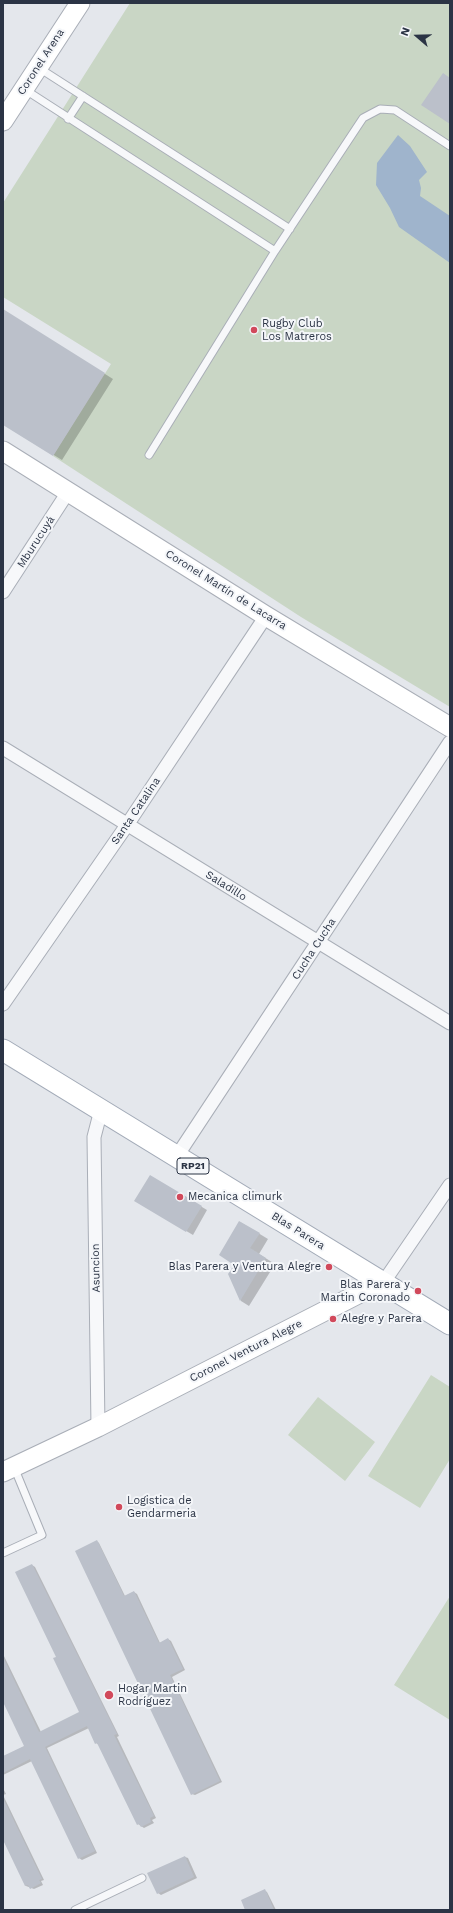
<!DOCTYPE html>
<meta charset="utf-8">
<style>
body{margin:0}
#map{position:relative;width:453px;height:1913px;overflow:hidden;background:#e4e7ec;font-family:"Work Sans",sans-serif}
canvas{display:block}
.frame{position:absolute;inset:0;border:4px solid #2b3445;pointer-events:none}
.north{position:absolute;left:397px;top:16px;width:40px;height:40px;-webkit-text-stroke:3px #f4f6f9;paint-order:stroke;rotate:290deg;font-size:11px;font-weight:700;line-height:16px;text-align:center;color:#2b3445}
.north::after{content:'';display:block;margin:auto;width:14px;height:18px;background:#2b3445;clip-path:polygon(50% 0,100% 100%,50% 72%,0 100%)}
</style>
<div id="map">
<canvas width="453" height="1913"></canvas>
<div class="frame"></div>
<div class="north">N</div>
</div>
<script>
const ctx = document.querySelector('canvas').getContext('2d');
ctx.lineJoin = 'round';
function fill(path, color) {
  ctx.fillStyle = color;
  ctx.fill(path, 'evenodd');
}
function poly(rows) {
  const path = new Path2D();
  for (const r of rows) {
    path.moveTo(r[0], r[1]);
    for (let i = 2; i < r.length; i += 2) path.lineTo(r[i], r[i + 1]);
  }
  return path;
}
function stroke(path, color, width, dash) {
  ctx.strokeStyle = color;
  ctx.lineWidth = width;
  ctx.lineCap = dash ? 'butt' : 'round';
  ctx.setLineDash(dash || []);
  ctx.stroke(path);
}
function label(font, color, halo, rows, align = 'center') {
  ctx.font = font + ' "Work Sans",sans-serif';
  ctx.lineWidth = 4;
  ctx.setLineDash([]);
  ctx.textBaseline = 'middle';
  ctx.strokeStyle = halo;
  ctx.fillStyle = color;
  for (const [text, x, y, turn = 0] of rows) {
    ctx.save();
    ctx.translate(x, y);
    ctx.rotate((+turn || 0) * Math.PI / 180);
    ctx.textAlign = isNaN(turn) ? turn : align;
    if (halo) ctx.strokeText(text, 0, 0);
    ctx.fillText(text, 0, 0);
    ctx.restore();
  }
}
fill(poly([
 [130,3,450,3,450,707,301,617,53,456,111,364,3,297,3,203],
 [431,1375,450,1387,450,1459,420,1508,368,1476],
 [318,1397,375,1442,345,1481,288,1435],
 [450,1596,450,1720,394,1685]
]), '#c9d6c5');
fill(poly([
 [398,135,410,146,427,172,419,180,421,188,420,196,450,216,450,263,399,227,390,208,376,185,377,163]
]), '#9fb4cc');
fill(poly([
 [3,310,113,379,62,460,3,424],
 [150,1176,207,1210,193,1235,136,1201],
 [240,1222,268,1239,259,1254,275,1264,249,1306,241,1301,229,1274,235,1264],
 [97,1541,99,1543,125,1596,134,1592,137,1594,160,1643,168,1639,171,1641,185,1670,172,1677,222,1782,195,1795,192,1794],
 [32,1565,35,1567,119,1736,117,1737,156,1818,152,1820,154,1823,144,1828,138,1824,99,1745,96,1743,89,1728,47,1748,97,1853,82,1860,79,1858,32,1761,3,1775,3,1757,25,1746,3,1700,3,1654,41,1732,81,1712,57,1657],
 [3,1788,6,1794,3,1795,44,1880,41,1881,43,1885,34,1889,26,1886,3,1838],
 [185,1857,188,1858,197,1878,161,1895,158,1893],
 [264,1890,267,1892,276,1910,247,1910]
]), '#0003');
fill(poly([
 [443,73,450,78,450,124,421,105],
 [3,309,105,373,53,456,3,425],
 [150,1175,202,1206,186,1232,134,1201],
 [239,1221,260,1233,250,1248,266,1258,240,1301,228,1274,234,1265,219,1255],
 [97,1540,124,1596,134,1591,159,1643,168,1638,183,1669,170,1675,220,1781,191,1795,75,1551],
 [32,1564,117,1734,114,1735,154,1816,150,1818,151,1822,141,1827,139,1824,137,1825,97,1743,95,1744,87,1726,45,1747,95,1851,78,1859,30,1759,3,1773,3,1756,24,1746,3,1702,3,1657,39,1732,79,1712,53,1658,56,1657,15,1572],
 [3,1798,42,1879,39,1880,41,1883,30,1889,28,1885,25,1886,3,1840],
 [185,1856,194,1877,157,1894,147,1873],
 [265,1889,274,1910,245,1910,241,1900]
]), '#bbc0ca');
const lane = poly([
 [39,68,290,229],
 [24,89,275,251],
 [68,119,83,96],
 [149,455,275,251,363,118,380,109,395,110,450,146],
 [3,1553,42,1535,14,1467],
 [75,1910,142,1878]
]);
const street = poly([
 [3,592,68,492],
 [3,748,450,1023],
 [3,1004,127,825,266,616],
 [177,1156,450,742],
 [383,1283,450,1185],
 [98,1427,94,1137,101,1110]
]);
const secondary = poly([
 [3,121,80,3],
 [3,451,266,616,450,727],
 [3,1472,98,1427,362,1292,383,1283]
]);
const primary = poly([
 [3,1050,450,1324]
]);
stroke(lane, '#a9aeb7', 9);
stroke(street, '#a9aeb7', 15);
stroke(secondary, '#a9aeb7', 21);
stroke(primary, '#a3abb8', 23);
stroke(lane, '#f7f8fa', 7);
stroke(street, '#f7f8fa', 13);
stroke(secondary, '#fff', 19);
stroke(primary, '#fff', 21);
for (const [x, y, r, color] of [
 [254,330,4,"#d1495b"],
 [180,1197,4,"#d1495b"],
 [329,1267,4,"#d1495b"],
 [418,1291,4,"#d1495b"],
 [333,1319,4,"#d1495b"],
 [119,1507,4,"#d1495b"],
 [109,1695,5,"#d1495b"]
]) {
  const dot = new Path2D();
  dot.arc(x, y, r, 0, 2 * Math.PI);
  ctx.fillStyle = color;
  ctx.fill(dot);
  stroke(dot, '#f4f6f9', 1.5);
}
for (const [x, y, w] of [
 [193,1166,32]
]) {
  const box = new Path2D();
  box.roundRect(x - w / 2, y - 8, w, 16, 3);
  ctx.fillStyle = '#f4f6f9';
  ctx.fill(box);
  stroke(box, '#2b3445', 1);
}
label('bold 10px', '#2b3445', null, [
 ["RP21",193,1166]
]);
label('11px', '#2b3445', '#f4f6f9', [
 ["Coronel Arena",41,62,-57],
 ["Mburucuyá",36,542,-57],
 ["Coronel Martín de Lacarra",226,590,32],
 ["Santa Catalina",136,811,-56],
 ["Saladillo",226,886,32],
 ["Cucha Cucha",314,949,-57],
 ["Blas Parera",298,1231,32],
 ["Asuncion",96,1268,-91],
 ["Coronel Ventura Alegre",246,1351,-27]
]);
label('11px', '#2b3445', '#f4f6f9', [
 ["Rugby Club",262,324],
 ["Los Matreros",262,337],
 ["Mecanica climurk",188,1197],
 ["Blas Parera y Ventura Alegre",321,1267,"right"],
 ["Blas Parera y",410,1285,"right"],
 ["Martin Coronado",410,1298,"right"],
 ["Alegre y Parera",341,1319],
 ["Logistica de",127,1501],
 ["Gendarmeria",127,1514],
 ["Hogar Martin",118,1689],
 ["Rodríguez",118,1702]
], 'left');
</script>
